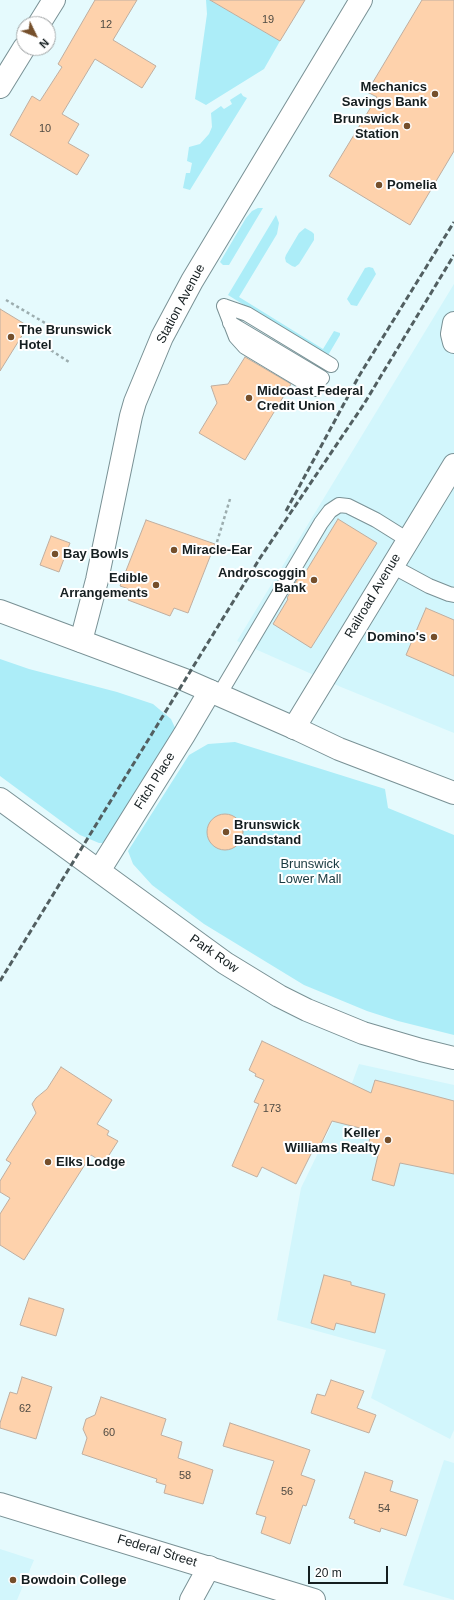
<!DOCTYPE html>
<style>
body{margin:0}
#map{position:relative;width:454px;height:1600px;overflow:hidden;background:#e5fafd;font-family:Helvetica,sans-serif}
canvas{display:block}
.north{position:absolute;left:16px;top:16px;width:40px;height:40px;box-sizing:border-box;background:#fff;border:1px solid #a1a5a6;border-radius:50%;rotate:133deg;font-size:11px;font-weight:700;line-height:16px;text-align:center;color:#151e20}
.north::after{content:'';display:block;margin:auto;width:14px;height:18px;background:#754f2b;clip-path:polygon(50% 0,100% 100%,50% 72%,0 100%)}
.scale{position:absolute;left:308px;top:1566px;width:80px;height:18px;box-sizing:border-box;border:2px solid #151e20;border-top:0;padding-left:5px;font-size:12px;line-height:14px;white-space:nowrap;color:#151e20;-webkit-text-stroke:3px #fff;paint-order:stroke}
</style>
<div id="map">
<canvas width="454" height="1600"></canvas>
<div class="north">N</div>
<div class="scale">20 m</div>
</div>
<script>
const ctx = document.querySelector('canvas').getContext('2d');
ctx.lineJoin = 'round';
function fill(path, color) {
  ctx.fillStyle = color;
  ctx.fill(path, 'evenodd');
}
function poly(rows) {
  const path = new Path2D();
  for (const r of rows) {
    if (r.length === 3) {
      path.moveTo(r[0] + r[2], r[1]);
      path.arc(r[0], r[1], r[2], 0, 2 * Math.PI);
      continue;
    }
    path.moveTo(r[0], r[1]);
    for (let i = 2; i < r.length; i += 2) path.lineTo(r[i], r[i + 1]);
  }
  return path;
}
function stroke(path, color, width, dash) {
  ctx.strokeStyle = color;
  ctx.lineWidth = width;
  ctx.lineCap = dash ? 'butt' : 'round';
  ctx.setLineDash(dash || []);
  ctx.stroke(path);
}
function label(font, color, halo, rows, align = 'center') {
  ctx.font = font + ' Helvetica,sans-serif';
  ctx.lineWidth = 4;
  ctx.setLineDash([]);
  ctx.textBaseline = 'middle';
  ctx.strokeStyle = halo;
  ctx.fillStyle = color;
  for (const [text, x, y, turn = 0] of rows) {
    ctx.save();
    ctx.translate(x, y);
    ctx.rotate((+turn || 0) * Math.PI / 180);
    ctx.textAlign = isNaN(turn) ? turn : align;
    if (halo) ctx.strokeText(text, 0, 0);
    ctx.fillText(text, 0, 0);
    ctx.restore();
  }
}
fill(poly([
 [454,284,454,733,341,687,237,641],
 [359,1064,454,1085,454,1430,450,1439,371,1398,386,1350,277,1320,301,1188,352,1083],
 [444,1460,454,1463,454,1600,403,1585],
 [0,1549,34,1560,17,1600,0,1600]
]), '#d2f6fc');
fill(poly([
 [206,0,210,0,280,41,264,69,206,105,195,99,207,14],
 [241,93,243,96,247,98,190,190,183,188,186,173,190,173,192,163,187,161,189,147,200,144,209,134,212,127,211,113,221,106,224,109,232,104,230,100],
 [258,208,263,208,229,265,223,265,220,262,246,218,252,211],
 [276,215,279,223,277,234,239,297,323,349,334,331,340,333,340,335,327,357,228,295],
 [305,228,312,232,314,234,314,240,299,264,295,267,292,266,286,262,285,258,286,255,299,233],
 [369,267,373,268,376,274,357,306,351,305,347,299,365,268],
 [0,659,29,669,117,692,153,704,171,719,176,730,106,843,99,843,80,835,0,776],
 [235,742,385,789,388,808,454,835,454,1035,398,1021,367,1011,304,985,204,924,152,885,133,864,128,851,189,755,208,744]
]), '#acedf8');
const building = poly([
 [95,0,137,0,113,40,156,66,142,88,95,59,62,114,79,124,68,143,89,155,77,175,10,135,32,96,40,101,62,67,58,64,95,0],
 [210,0,305,0,280,41,210,0],
 [422,0,454,0,454,151,410,225,329,176,377,97,367,92,422,0],
 [0,309,28,326,0,371,0,309],
 [245,357,291,384,245,460,199,433,217,403,211,386,228,384,245,357],
 [338,519,377,543,311,648,273,624,288,599,287,598,302,571,305,573,338,519],
 [146,520,215,544,188,613,174,608,170,616,128,600,132,590,120,586,146,520],
 [51,536,70,543,59,572,40,565,51,536],
 [426,608,454,620,454,676,406,655,426,608],
 [225,832,18],
 [262,1041,371,1093,375,1080,454,1101,454,1174,400,1163,394,1186,372,1180,379,1151,367,1149,372,1131,332,1121,318,1150,314,1148,296,1184,262,1167,257,1177,232,1166,259,1104,254,1102,264,1080,255,1076,256,1074,249,1070,262,1041],
 [61,1067,112,1100,97,1124,109,1131,107,1135,118,1141,104,1163,91,1155,24,1260,0,1245,0,1214,10,1198,0,1192,0,1181,11,1163,6,1160,36,1113,32,1104,36,1098,47,1089,61,1067],
 [324,1275,351,1282,351,1285,385,1294,375,1333,336,1323,334,1330,311,1323,324,1275],
 [29,1298,64,1309,56,1336,20,1325,29,1298],
 [22,1377,52,1387,36,1439,0,1428,0,1423,10,1392,17,1394,22,1377],
 [331,1380,364,1391,357,1408,376,1415,369,1433,311,1413,317,1394,325,1396,331,1380],
 [101,1397,166,1419,161,1435,182,1442,178,1458,213,1470,203,1504,164,1493,166,1485,156,1482,157,1479,82,1454,87,1438,83,1429,86,1419,95,1415,101,1397],
 [230,1423,310,1450,301,1475,315,1480,306,1506,303,1505,290,1544,261,1533,266,1517,256,1514,274,1461,223,1446,230,1423],
 [365,1472,393,1481,390,1491,418,1500,406,1536,381,1528,380,1532,354,1523,355,1520,349,1518,365,1472]
]);
fill(building, '#fed2ac');
stroke(building, '#bfaea0', 1);
const lane = poly([
 [224,306,236,337,245,347,315,389],
 [224,306,247,314,331,365],
 [230,323,322,378],
 [392,566,429,586,449,594,454,595],
 [219,695,321,523,330,511,339,505,348,506,376,520,408,540]
]);
const street = poly([
 [39,24,54,0],
 [0,87,24,48],
 [454,323,452,334,454,342],
 [81,641,97,580,131,416,135,402,162,337,192,281,361,0],
 [294,728,454,465],
 [0,799,225,963,279,996,307,1010,363,1033,421,1050,454,1058],
 [99,871,184,735,210,691],
 [191,1600,209,1567]
]);
const secondary = poly([
 [0,1504,314,1600]
]);
const primary = poly([
 [0,611,185,680,299,730,339,749,454,793]
]);
stroke(lane, '#799195', 16);
stroke(street, '#799195', 24);
stroke(secondary, '#799195', 24);
stroke(primary, '#799195', 24);
stroke(poly([
 [6,300,57,330],
 [46,347,69,362],
 [217,542,230,499]
]), '#9cadaf', 2.5, [3, 3]);
stroke(lane, '#fff', 14);
stroke(street, '#fff', 22);
stroke(secondary, '#fff', 22);
stroke(primary, '#fff', 22);
stroke(poly([
 [286,511,359,376,454,222],
 [0,981,260,558,364,404,454,255]
]), '#525f61', 3, [6, 3]);
for (const [x, y, r, color] of [
 [435,94,4,"#754f2b"],
 [407,126,4,"#754f2b"],
 [379,185,4,"#754f2b"],
 [11,337,4,"#754f2b"],
 [249,398,4,"#754f2b"],
 [174,550,4,"#754f2b"],
 [55,554,4,"#754f2b"],
 [314,580,4,"#754f2b"],
 [156,585,4,"#754f2b"],
 [434,637,4,"#754f2b"],
 [226,832,4,"#754f2b"],
 [388,1140,4,"#754f2b"],
 [48,1162,4,"#754f2b"],
 [13,1580,4,"#754f2b"]
]) {
  const dot = new Path2D();
  dot.arc(x, y, r, 0, 2 * Math.PI);
  ctx.fillStyle = color;
  ctx.fill(dot);
  stroke(dot, '#fff', 1.5);
}
label('11px', '#4f4b43', null, [
 ["19",268,20],
 ["12",106,25],
 ["10",45,129],
 ["173",272,1109],
 ["62",25,1409],
 ["60",109,1433],
 ["58",185,1476],
 ["56",287,1492],
 ["54",384,1509]
]);
label('bold 13px', '#151e20', '#fff', [
 ["Mechanics",427,87,"right"],
 ["Savings Bank",427,102,"right"],
 ["Brunswick",399,119,"right"],
 ["Station",399,134,"right"],
 ["Pomelia",387,185],
 ["The Brunswick",19,330],
 ["Hotel",19,345],
 ["Midcoast Federal",257,391],
 ["Credit Union",257,406],
 ["Miracle-Ear",182,550],
 ["Bay Bowls",63,554],
 ["Androscoggin",306,573,"right"],
 ["Bank",306,588,"right"],
 ["Edible",148,578,"right"],
 ["Arrangements",148,593,"right"],
 ["Domino's",426,637,"right"],
 ["Brunswick",234,825],
 ["Bandstand",234,840],
 ["Keller",380,1133,"right"],
 ["Williams Realty",380,1148,"right"],
 ["Elks Lodge",56,1162],
 ["Bowdoin College",21,1580]
], 'left');
label('13px', '#151e20', '#fff', [
 ["Station Avenue",181,304,-62],
 ["Railroad Avenue",373,596,-59],
 ["Fitch Place",155,781,-58],
 ["Park Row",214,954,35],
 ["Federal Street",157,1551,17]
]);
label('13px', '#18393f', '#fff', [
 ["Brunswick",310,864],
 ["Lower Mall",310,879]
]);
</script>
